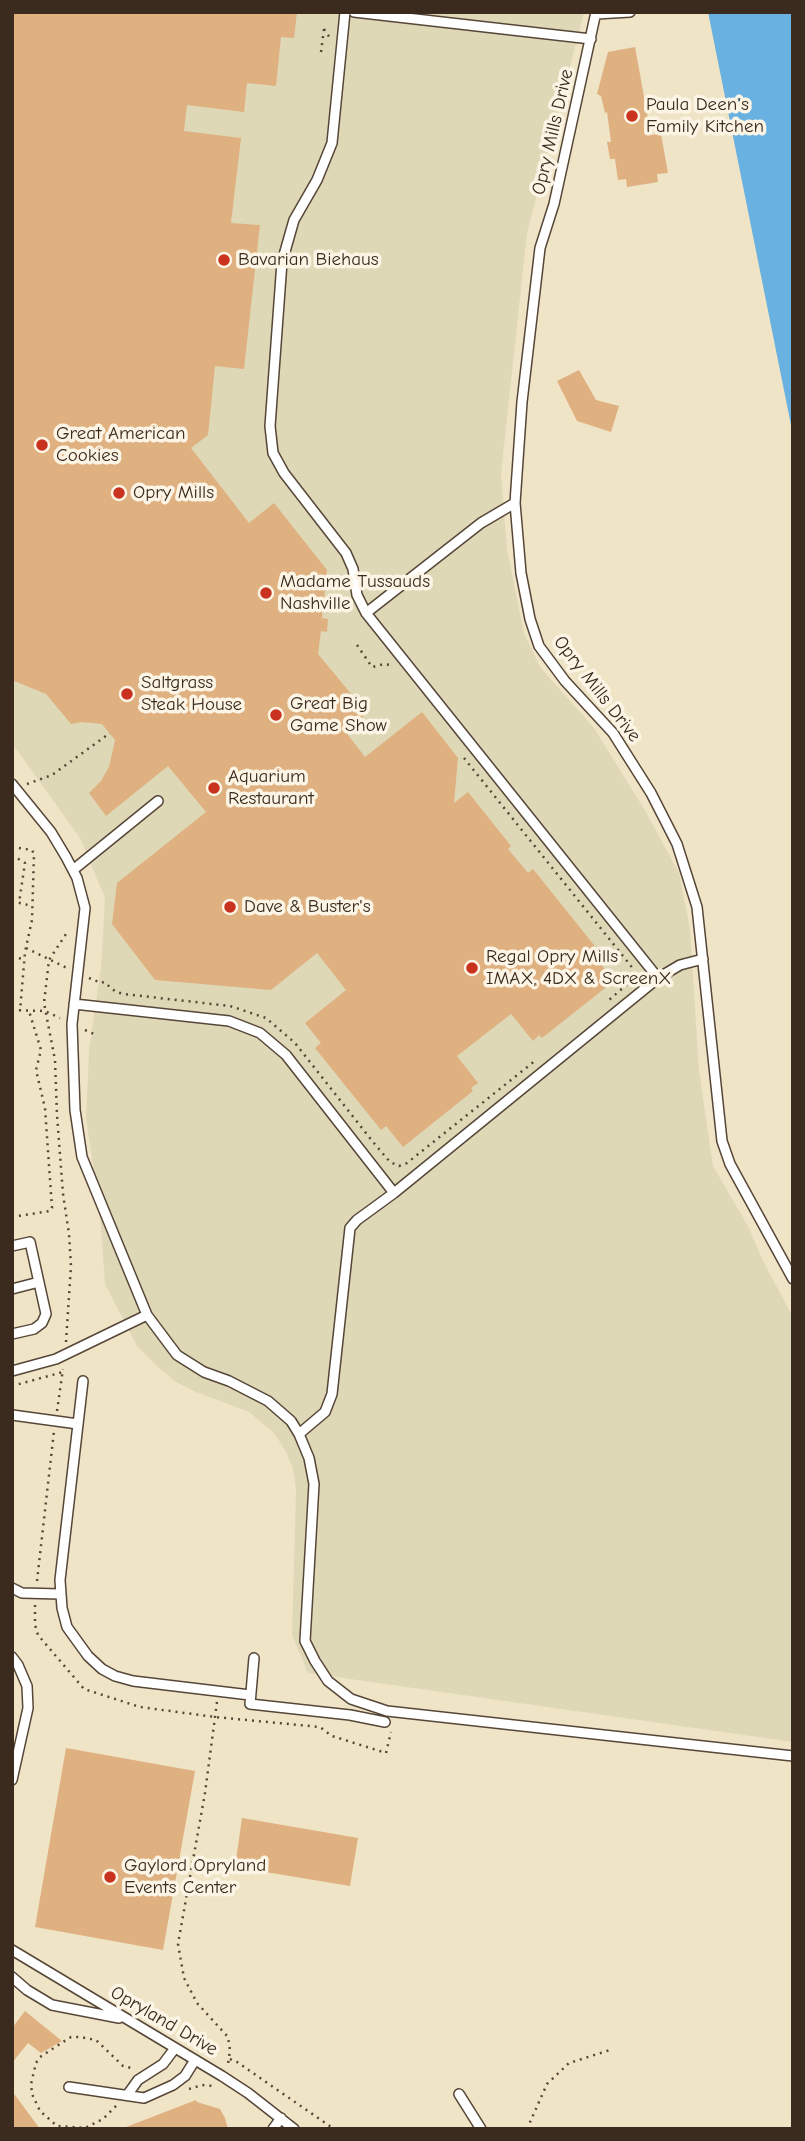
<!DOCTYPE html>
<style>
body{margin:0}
#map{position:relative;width:805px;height:2141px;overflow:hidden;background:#f0e4c7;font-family:"Comic Neue",sans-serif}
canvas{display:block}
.frame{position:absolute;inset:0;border:14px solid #3b2a1e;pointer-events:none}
</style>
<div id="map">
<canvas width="805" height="2141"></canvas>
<div class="frame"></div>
</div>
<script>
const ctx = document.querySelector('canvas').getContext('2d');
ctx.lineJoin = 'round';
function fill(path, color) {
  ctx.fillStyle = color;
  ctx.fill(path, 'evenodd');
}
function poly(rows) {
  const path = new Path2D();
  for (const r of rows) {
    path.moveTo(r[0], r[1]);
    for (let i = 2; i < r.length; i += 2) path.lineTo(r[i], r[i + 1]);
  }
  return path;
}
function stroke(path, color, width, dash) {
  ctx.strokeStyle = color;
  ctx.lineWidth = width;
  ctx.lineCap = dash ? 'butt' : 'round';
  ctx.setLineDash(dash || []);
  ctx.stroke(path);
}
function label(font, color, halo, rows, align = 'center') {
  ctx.font = font + ' "Comic Neue",sans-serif';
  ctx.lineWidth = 7;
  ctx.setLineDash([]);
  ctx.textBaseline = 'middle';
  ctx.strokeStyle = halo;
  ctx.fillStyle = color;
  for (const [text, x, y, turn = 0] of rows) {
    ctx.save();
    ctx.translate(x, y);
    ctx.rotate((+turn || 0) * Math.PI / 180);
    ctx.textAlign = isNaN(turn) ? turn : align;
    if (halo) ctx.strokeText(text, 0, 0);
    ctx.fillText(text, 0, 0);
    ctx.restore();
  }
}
fill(poly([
 [12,12,584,12,527,233,501,474,507,549,524,633,540,667,594,728,646,812,679,873,690,929,699,1070,713,1166,749,1228,762,1259,793,1317,793,1742,308,1673,292,1635,296,1490,293,1468,285,1450,274,1433,249,1412,196,1392,176,1382,158,1367,137,1346,105,1284,100,1214,86,1118,89,1051,101,967,105,898,80,838,12,743]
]), '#dfd8b7');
fill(poly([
 [708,12,793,12,793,435]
]), '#68b1e0');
fill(poly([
 [12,12,297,12,294,38,281,37,276,86,247,83,244,112,187,105,184,131,241,138,231,223,260,225,244,369,215,366,208,435,191,448,249,523,274,503,327,570,322,618,328,619,327,632,321,631,318,654,367,713,345,731,365,757,422,712,458,758,454,803,468,792,511,846,508,849,528,873,533,869,602,955,597,959,614,981,542,1038,539,1035,533,1041,511,1014,457,1056,478,1083,471,1088,473,1091,403,1147,386,1126,381,1130,315,1048,321,1043,305,1023,346,990,317,953,271,990,155,980,112,924,117,883,206,812,168,766,106,816,89,793,101,781,109,767,115,740,102,724,82,722,71,724,46,694,12,680],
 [635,47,651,135,661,134,668,173,657,174,658,182,627,187,626,179,618,180,615,159,610,159,607,142,611,142,607,112,605,113,601,96,597,94,608,52],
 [579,370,596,400,619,406,611,432,577,421,557,381],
 [66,1748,195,1771,163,1950,35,1927],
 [242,1818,358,1838,350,1886,235,1867],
 [25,2011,62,2041,41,2053,28,2043,12,2063,12,2028],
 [12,2091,40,2129,12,2129],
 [196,2100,197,2102,220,2109,225,2118,228,2129,121,2129]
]), '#dfb080');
const service = poly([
 [345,12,332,143,317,180,294,220,282,262,270,426,273,453,284,473,346,553,353,569,357,595,366,613,658,978],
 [354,12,591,39],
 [596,12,554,204,540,248,522,402,515,503,521,573,530,619,539,646,565,681,613,733,651,793,677,844,697,907,722,1141,730,1164,793,1279],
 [596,14,630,12],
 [366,613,481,523,515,503],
 [12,784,51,832,66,857,77,878,85,908,72,1024,75,1110,82,1157,147,1315,177,1355,204,1372,229,1381,268,1401,291,1421,299,1434,309,1458,314,1484,305,1641,315,1661,328,1681,351,1699,387,1711,793,1756],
 [73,870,158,801],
 [74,1004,229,1021,260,1033,286,1055,394,1193,658,978,680,965,703,959],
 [12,1246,30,1242,46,1314,42,1323,34,1329,12,1334],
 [12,1289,39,1282],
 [12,1371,56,1359,147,1315],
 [83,1381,60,1580,62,1608,67,1627,88,1656,102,1669,115,1676,133,1681,250,1695],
 [12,1415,78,1424],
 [299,1434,325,1412,332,1394,350,1228,357,1220,394,1193],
 [12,1588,22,1593,60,1594],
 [12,1657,18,1665,27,1686,28,1708,12,1780],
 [254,1658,250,1704,350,1715,385,1722],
 [12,1950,222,2076,248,2093,294,2129],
 [12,1977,27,1990,52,2005,119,2018],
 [69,2087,144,2098,173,2085,185,2076,195,2060],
 [128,2094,138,2080,163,2064,175,2048],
 [459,2094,481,2129],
 [273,2129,281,2118]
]);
stroke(service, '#564637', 12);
stroke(poly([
 [324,29,330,38],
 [321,52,324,29],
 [357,645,372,667,384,664,390,665],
 [464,758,631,966,631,981,609,1000],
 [27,784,52,775,110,733],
 [12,847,32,850,34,854,32,920,25,952,20,1011],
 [12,855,25,863,19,903],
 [12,901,32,906],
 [26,948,67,968],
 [12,957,24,959],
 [89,978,101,983,104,982,116,992,124,994,230,1006,266,1018,295,1043,373,1142,390,1162,399,1166,407,1163,536,1060],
 [12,1010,45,1011,60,1018],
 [85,1030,94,1034],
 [12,1217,50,1211,52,1208,45,1108,36,1070,41,1050,29,1011],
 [66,1342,71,1266,69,1234,63,1194,57,1115,55,1060,44,1003,49,960,68,931],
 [12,1386,63,1372],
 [57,1411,63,1369],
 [37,1581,54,1431],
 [35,1605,35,1625,38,1635,84,1689,140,1707,215,1717,320,1727,332,1736,386,1753,391,1732],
 [217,1702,205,1793,178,1944,184,1978,197,2003,228,2037,230,2050,228,2064],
 [230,2059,237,2062,334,2129],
 [189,2089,202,2085,213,2086],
 [116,2106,103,2119,85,2128,57,2126,40,2111,32,2094,31,2084,36,2063,40,2057,63,2042,71,2037,80,2037,96,2040,123,2066,131,2068],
 [527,2129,547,2084,569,2063,610,2050]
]), '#564637', 2.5, [2, 5]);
stroke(service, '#fff', 9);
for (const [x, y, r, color] of [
 [632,116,7,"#c8321e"],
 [224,260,7,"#c8321e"],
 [42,445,7,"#c8321e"],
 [119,493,7,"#c8321e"],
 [266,593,7,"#c8321e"],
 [127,694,7,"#c8321e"],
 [276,715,7,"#c8321e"],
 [214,788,7,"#c8321e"],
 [230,907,7,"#c8321e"],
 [472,968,7,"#c8321e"],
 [110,1877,7,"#c8321e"]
]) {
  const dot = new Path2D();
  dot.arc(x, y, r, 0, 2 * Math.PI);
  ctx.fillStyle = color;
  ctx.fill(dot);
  stroke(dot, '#fcf5e5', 2.5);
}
label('19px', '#3b2a1e', '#fcf5e5', [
 ["Paula Deen's",646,105],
 ["Family Kitchen",646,127],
 ["Bavarian Biehaus",238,260],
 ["Great American",56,434],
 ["Cookies",56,456],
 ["Opry Mills",133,493],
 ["Madame Tussauds",280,582],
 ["Nashville",280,604],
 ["Saltgrass",141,683],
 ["Steak House",141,705],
 ["Great Big",290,704],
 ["Game Show",290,726],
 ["Aquarium",228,777],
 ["Restaurant",228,799],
 ["Dave & Buster's",244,907],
 ["Regal Opry Mills",486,957],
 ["IMAX, 4DX & ScreenX",486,979],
 ["Gaylord Opryland",124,1866],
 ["Events Center",124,1888]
], 'left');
label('19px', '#3b2a1e', '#fcf5e5', [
 ["Opry Mills Drive",553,132,-77],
 ["Opry Mills Drive",597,689,52],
 ["Opryland Drive",164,2021,30]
]);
</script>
